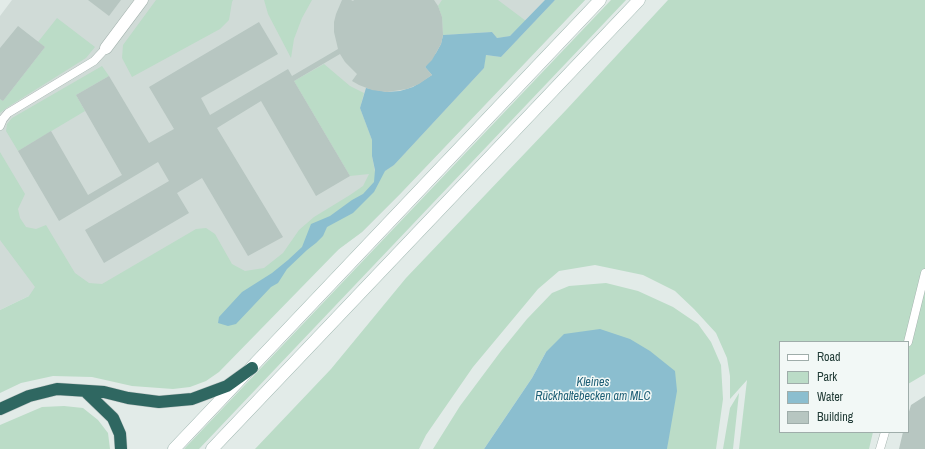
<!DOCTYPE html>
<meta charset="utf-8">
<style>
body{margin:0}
#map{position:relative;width:925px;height:449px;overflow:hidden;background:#e2ebe8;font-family:"Archivo Narrow",sans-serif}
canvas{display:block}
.legend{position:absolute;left:779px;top:341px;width:130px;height:92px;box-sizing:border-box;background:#f2f8f6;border:1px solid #9fadaa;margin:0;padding:5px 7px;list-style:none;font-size:12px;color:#223c37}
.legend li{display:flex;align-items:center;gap:8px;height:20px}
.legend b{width:20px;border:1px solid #9fadaa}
</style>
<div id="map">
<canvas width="925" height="449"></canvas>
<ul class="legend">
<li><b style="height:5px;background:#fff"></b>Road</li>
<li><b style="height:11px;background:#bbdcc7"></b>Park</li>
<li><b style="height:11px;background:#8bbecf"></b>Water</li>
<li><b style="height:11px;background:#b7c6c1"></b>Building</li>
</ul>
</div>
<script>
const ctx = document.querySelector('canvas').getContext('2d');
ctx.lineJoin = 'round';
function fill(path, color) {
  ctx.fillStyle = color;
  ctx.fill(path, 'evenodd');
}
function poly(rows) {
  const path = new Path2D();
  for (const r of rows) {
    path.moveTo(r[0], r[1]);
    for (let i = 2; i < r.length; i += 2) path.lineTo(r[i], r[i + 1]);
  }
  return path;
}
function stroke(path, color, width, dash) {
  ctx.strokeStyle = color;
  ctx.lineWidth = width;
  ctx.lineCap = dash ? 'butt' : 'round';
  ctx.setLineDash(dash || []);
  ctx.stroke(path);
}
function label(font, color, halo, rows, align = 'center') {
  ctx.font = font + ' "Archivo Narrow",sans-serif';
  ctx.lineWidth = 3;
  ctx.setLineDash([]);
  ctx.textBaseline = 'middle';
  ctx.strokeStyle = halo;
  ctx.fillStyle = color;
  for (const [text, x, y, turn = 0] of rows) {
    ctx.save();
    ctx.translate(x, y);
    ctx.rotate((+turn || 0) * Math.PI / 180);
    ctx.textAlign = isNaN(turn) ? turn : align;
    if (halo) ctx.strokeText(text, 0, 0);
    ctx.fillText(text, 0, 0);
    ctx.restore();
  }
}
fill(poly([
 [12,0,585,0,400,194,362,232,339,249,229,344,29,296,0,310,0,16]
]), '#d0dbd7');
fill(poly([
 [156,0,233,0,232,2,229,20,220,29,132,77,122,58,123,45],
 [264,0,312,0,302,18,294,39,291,58,268,14],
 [442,0,498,0,526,21,510,36,497,38,492,32,443,35,442,17,438,6],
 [555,0,585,0,400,194,362,232,339,249,219,372,206,381,190,387,173,389,132,386,92,377,53,376,21,383,0,393,0,310,29,296,35,287,0,240,0,152,25,194,18,209,20,218,26,227,36,229,46,225,75,273,89,283,102,284,196,229,206,228,215,234,232,264,245,271,264,268,283,253,299,230,314,217,350,195,363,186,369,174,350,176,294,81,324,64,350,86,364,93,360,108,372,140,372,156,375,172,385,171,394,165,484,68,485,55,501,57],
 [611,0,626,0,199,449,184,449],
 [668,0,925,0,925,374,908,384,908,342,780,342,780,432,873,432,869,449,739,449,747,380,730,399,730,376,727,358,716,333,694,309,675,291,643,275,595,265,559,271,538,289,473,367,426,435,419,449,255,449,331,369,406,278,567,109],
 [57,18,95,47,86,58,8,107,0,113,0,99,3,101,45,47,38,42],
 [102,66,109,76,76,95,85,111,18,151,6,131,7,124,12,118],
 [606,283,638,291,673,307,698,324,711,342,721,365,723,399,716,449,667,449,668,434,546,352,532,378,484,449,433,449,460,406,501,351,527,319,552,293,569,286],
 [739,393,733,449,723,449,730,408],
 [64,406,83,408,98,420,108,433,110,449,0,449,0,425,42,407]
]), '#bbdcc7');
fill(poly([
 [545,0,555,0,501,57,486,55,484,68,394,165,385,171,374,192,353,213,327,227,323,236,316,243,307,250,287,269,278,283,271,287,236,324,228,326,218,323,219,317,242,292,272,273,288,260,302,247,311,224,330,216,352,200,363,194,374,182,375,170,372,156,372,140,360,108,366,88,387,92,400,91,413,87,432,75,425,67,436,53,441,44,443,35,492,32,497,38,510,36],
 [600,329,630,339,650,351,675,371,677,391,667,449,484,449,532,378,546,352,564,334]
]), '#8bbecf');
fill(poly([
 [88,0,121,0,109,16],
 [342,0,351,0,353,1,354,0,434,0,438,6,442,17,443,35,441,44,432,60,425,67,432,75,419,84,407,89,387,92,372,90,359,85,352,81,357,74,345,62,340,54,294,81,350,176,316,196,261,101,217,128,283,237,248,256,202,178,177,193,189,213,104,263,85,230,169,181,158,162,59,221,18,151,51,131,88,195,122,175,76,95,109,76,149,143,174,129,149,87,259,22,278,54,201,98,210,115,288,69,292,76,338,49,334,32,334,22,336,14],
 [18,26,45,47,3,101,0,99,0,48],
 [925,396,925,449,899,449,903,432,908,432,908,415,911,405]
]), '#b7c6c1');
const lane = poly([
 [0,126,3,119,8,113,94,61,106,48],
 [908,342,925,273],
 [880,449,885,432]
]);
const street = poly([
 [106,48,142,0]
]);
const secondary = poly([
 [174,449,600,0],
 [212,449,639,0]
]);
const highway = poly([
 [85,391,113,418,120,434,121,449],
 [0,409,29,396,57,389,104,392,128,398,159,402,192,399,227,386,252,368]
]);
stroke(lane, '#a5b3af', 9);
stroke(street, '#a5b3af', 13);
stroke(secondary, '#a0b7b1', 13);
stroke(highway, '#c1c8c7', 13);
stroke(lane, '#fff', 8);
stroke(street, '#fff', 12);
stroke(secondary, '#fff', 12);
stroke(highway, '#2f6761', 12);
label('italic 12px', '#1e5f76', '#f2f8f6', [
 ["Kleines",593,383],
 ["Rückhaltebecken am MLC",593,397]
]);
</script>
